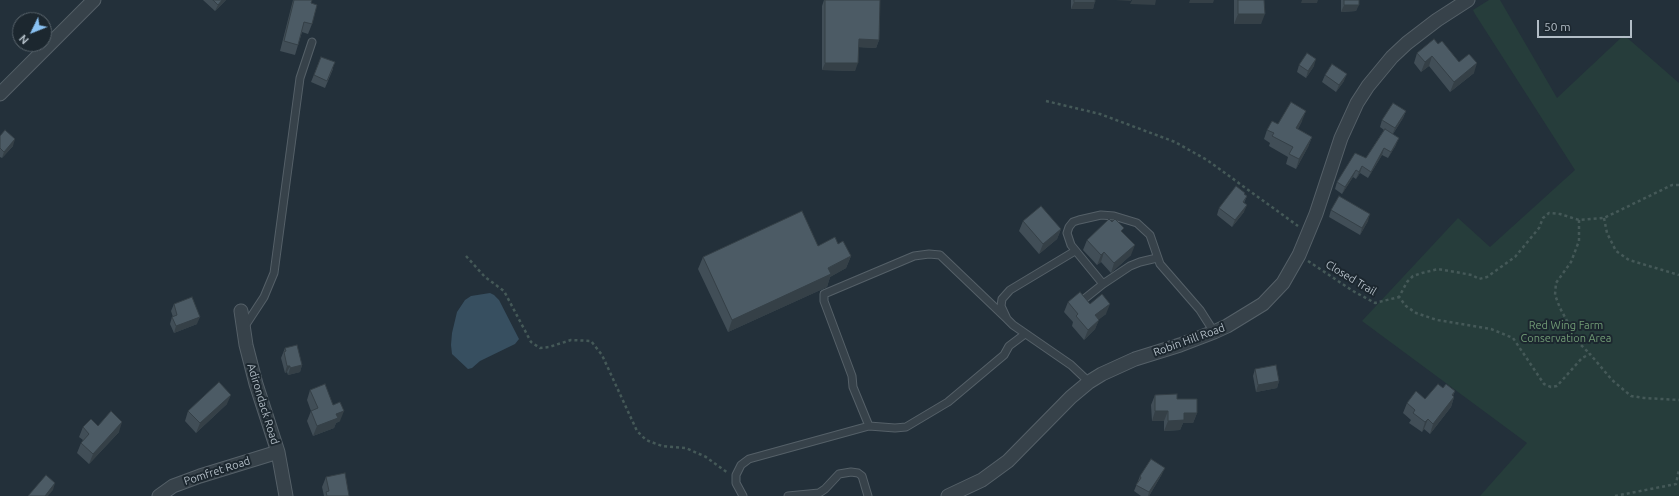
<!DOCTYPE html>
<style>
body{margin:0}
#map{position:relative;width:1679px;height:496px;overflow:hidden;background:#23303a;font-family:Ubuntu,sans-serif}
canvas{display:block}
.north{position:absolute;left:12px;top:12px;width:40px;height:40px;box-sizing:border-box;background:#1c272f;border:1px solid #58636b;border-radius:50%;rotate:227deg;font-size:11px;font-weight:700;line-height:16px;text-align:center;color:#b2bdc6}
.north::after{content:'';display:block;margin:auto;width:14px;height:18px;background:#8ac2f3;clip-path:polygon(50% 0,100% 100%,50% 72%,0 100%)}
.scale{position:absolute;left:1537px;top:20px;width:95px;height:18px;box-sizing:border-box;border:2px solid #b2bdc6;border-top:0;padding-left:5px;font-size:12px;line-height:14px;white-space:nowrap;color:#b2bdc6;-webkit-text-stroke:3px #1c272f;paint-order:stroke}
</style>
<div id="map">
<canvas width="1679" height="496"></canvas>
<div class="north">N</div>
<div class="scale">50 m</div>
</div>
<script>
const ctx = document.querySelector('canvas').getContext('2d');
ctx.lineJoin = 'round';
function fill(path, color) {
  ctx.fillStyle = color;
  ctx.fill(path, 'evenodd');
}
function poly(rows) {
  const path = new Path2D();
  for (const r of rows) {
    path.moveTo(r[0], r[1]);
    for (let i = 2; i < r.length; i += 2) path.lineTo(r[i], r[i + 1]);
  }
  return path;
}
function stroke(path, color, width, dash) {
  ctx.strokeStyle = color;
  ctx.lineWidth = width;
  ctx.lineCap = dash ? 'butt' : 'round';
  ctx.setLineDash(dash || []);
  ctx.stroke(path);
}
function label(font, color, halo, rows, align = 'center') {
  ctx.font = font + ' Ubuntu,sans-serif';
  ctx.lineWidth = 4;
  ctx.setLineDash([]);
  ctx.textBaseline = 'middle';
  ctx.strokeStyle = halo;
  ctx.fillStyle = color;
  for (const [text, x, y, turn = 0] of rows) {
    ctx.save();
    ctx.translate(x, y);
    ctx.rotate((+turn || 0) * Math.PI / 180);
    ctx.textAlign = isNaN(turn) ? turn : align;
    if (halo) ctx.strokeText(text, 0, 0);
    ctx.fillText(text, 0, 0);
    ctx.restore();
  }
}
fill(poly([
 [1489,0,1500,0,1557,98,1624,35,1679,83,1679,496,1480,496,1527,443,1362,321,1458,218,1490,247,1575,170,1475,14,1473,10]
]), '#263d3b');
fill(poly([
 [490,293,494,295,499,300,519,339,515,344,480,361,472,368,468,369,452,354,451,345,452,333,457,312,465,300,471,296]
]), '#374f60');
const lane = poly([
 [1075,251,1010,290,1002,299,1001,306,1007,319,1013,325,1071,365,1089,382],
 [1103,284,1071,245,1067,233,1069,227,1073,222,1079,220,1101,215,1114,216,1137,223,1150,235,1160,264,1200,310,1214,332],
 [1083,300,1103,284,1130,266,1140,262,1157,258],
 [245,326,264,297,274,273,300,78,312,42],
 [869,426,853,387,852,376,824,301,824,294,914,256,929,254,940,255,1007,319],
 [743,496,736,483,736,475,741,465,749,459,869,426,895,428,906,427,948,402,1004,355,1009,346,1025,334],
 [788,496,819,493,825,489,839,474,851,472,858,473,862,476,868,496]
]);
const street = poly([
 [0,94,94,0],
 [241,311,246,345,256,384,278,452,286,496],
 [159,496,173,486,200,476,278,452],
 [948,496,982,480,1008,461,1071,397,1089,382,1102,374,1135,359,1180,345,1214,332,1227,326,1263,304,1283,283,1299,255,1316,214,1341,138,1357,103,1368,86,1392,57,1407,43,1437,20,1468,0]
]);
stroke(lane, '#556068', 9);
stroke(street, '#556068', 15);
stroke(poly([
 [1046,101,1100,114,1175,142,1207,160,1298,226],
 [1679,185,1672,185,1604,218,1579,220,1560,214,1549,213,1543,218,1539,228,1515,257,1487,277,1479,279,1472,275,1438,269,1422,273,1413,276,1407,282,1399,297,1406,306,1416,313,1437,320,1491,329,1513,338,1544,384,1551,387,1557,386,1582,358,1590,354,1612,380,1631,396,1644,398,1679,400],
 [1604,218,1607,233,1616,251,1629,260,1679,275],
 [1579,220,1579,241,1571,262,1556,283,1555,295,1560,308,1579,343,1590,354],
 [466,256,485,277,504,291,531,342,540,348,549,347,571,340,591,341,602,355,637,431,646,440,662,446,686,448,706,457,728,473],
 [1308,261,1353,291,1375,303,1399,297],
 [1615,496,1676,484,1679,469]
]), '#455958', 2.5, [3, 3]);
stroke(lane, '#37424a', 7);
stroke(street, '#37424a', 13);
fill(poly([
 [203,0,226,0,215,11],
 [293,0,312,0,311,3,312,24,308,34,302,32,298,45,295,55,280,51],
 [824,0,880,0,879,40,876,48,858,47,855,71,822,70,822,6],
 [1071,0,1095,0,1093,9,1071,9],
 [1234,0,1264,0,1261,24,1234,24],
 [1341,0,1359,0,1356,11,1341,12],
 [1438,44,1459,62,1474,73,1450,92,1429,66,1421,72,1414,63,1417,53],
 [321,57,333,69,325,88,311,82],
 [1299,65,1314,66,1306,78,1297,72],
 [1325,75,1344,81,1336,92,1322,82],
 [1406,111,1403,118,1393,134,1396,145,1388,158,1382,155,1368,178,1360,173,1356,179,1353,177,1342,194,1335,189,1337,182,1366,158,1384,130,1380,127,1382,120],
 [1302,121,1298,129,1312,137,1308,147,1296,169,1286,164,1288,157,1269,146,1270,143,1264,139,1267,130,1278,124],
 [0,136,13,146,2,158,0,157],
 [1244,195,1247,196,1244,203,1244,212,1232,227,1217,215,1219,208],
 [1331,210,1368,221,1360,235,1329,217],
 [1023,221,1061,229,1057,239,1039,254,1019,231],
 [1087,240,1131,255,1111,273,1101,262,1097,265,1083,250],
 [838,244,851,256,846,268,830,277,827,287,728,332,698,269,703,257],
 [1068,302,1106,314,1099,319,1095,329,1084,340,1072,326,1073,322,1064,312],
 [174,304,197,324,174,333,170,324,172,317,173,317,171,311],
 [285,348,302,365,300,372,288,375,287,372,285,373,281,358],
 [1255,369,1279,381,1277,388,1256,392,1253,376],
 [1443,388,1455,391,1453,396,1454,397,1451,407,1430,434,1424,429,1422,432,1409,423,1411,420,1403,413,1407,403,1425,399],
 [310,390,340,421,336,423,334,428,313,436,307,421,311,411,307,400],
 [1155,395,1177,399,1197,413,1193,423,1183,423,1180,430,1164,431,1164,421,1152,421,1151,405],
 [227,404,196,433,185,421,188,411],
 [98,426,119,432,89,464,77,453,81,443,83,440,79,437,83,427],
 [1162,474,1149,496,1141,496,1134,491,1140,476],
 [326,477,349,496,324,496,322,487]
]), '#414e57');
fill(poly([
 [222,0,226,0,215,11,218,5],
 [1115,0,1131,0,1131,1],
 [1132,0,1156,0,1155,5,1130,4],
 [1190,0,1214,0,1213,3,1189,3],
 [1302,0,1318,0,1317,3,1301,3],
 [1074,2,1095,2,1093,9,1071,9],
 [1344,5,1359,5,1356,11,1341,12],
 [1238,14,1265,14,1261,24,1234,24],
 [859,39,879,40,876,48,856,47],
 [1432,56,1429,66,1421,72,1425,62],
 [1316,59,1314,66,1306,78,1308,71],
 [825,63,858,63,855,71,822,70],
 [1477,63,1474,73,1450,92,1454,82],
 [1347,74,1344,81,1336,92,1339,85],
 [1306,111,1302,121,1293,138,1296,128],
 [1406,111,1403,118,1392,135,1395,128],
 [1312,137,1308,147,1296,169,1299,159],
 [1399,138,1396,145,1388,158,1391,152],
 [15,139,13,146,2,158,4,152],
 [1384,148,1382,155,1368,178,1371,172],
 [1362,166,1360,173,1356,179,1359,172],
 [1356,170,1353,177,1342,194,1345,187],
 [1247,205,1244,212,1232,227,1235,220],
 [1370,214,1368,221,1360,235,1362,228],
 [1061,229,1057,239,1039,254,1043,244],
 [1135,245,1131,255,1111,273,1114,263],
 [1104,252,1101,262,1097,265,1101,255],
 [851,256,846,268,830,277,827,287,728,332,732,320],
 [1110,304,1106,314,1092,325,1095,315],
 [200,317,197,324,174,333,176,326],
 [1099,320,1095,329,1084,340,1088,330],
 [302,365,300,372,288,375,290,368],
 [287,366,290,366,287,372,285,373],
 [1279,381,1277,388,1256,392,1258,385],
 [1455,391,1451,401,1454,397,1451,407,1430,434,1433,424],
 [231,395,227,404,196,433,200,423],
 [344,411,340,421,336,423,334,428,313,436,317,426,336,414],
 [1155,411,1168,411,1164,421,1152,421],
 [1184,413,1197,413,1193,423,1183,423,1180,430,1164,431,1168,421],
 [1428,419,1424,429,1422,432,1425,422],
 [122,422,119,432,89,464,93,454],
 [1165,468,1162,474,1149,496,1148,496,1149,492],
 [55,483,53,490,48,496,45,496]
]), '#354047');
const building = poly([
 [213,0,222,0,218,5,213,0],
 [294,0,312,0,311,3,317,5,312,24,304,22,298,45,284,41,294,0],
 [825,0,880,0,879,40,859,39,858,63,825,63,825,0],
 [1074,0,1095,0,1095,2,1074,2,1074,0],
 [1238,0,1264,0,1265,14,1238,14,1238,0],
 [1344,0,1359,0,1359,5,1344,5,1344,0],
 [1434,39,1438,44,1442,41,1459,62,1469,54,1477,63,1454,82,1432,56,1425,62,1417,53,1434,39],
 [1307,53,1316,59,1308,71,1299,65,1307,53],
 [321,57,335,62,327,81,314,75,321,57],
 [1332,64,1347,74,1339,85,1325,75,1332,64],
 [1291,102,1306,111,1296,128,1312,137,1299,159,1289,154,1293,147,1272,136,1274,133,1267,130,1272,121,1278,124,1291,102],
 [1393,103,1406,111,1395,128,1382,120,1393,103],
 [1385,129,1399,138,1391,152,1384,148,1371,172,1362,166,1359,172,1356,170,1345,187,1337,182,1355,153,1366,158,1385,129],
 [5,130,15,139,4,152,0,148,0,136,5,130],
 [1236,186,1245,193,1244,194,1247,196,1243,202,1247,205,1235,220,1219,208,1236,186],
 [1339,196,1370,214,1362,228,1331,210,1339,196],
 [1041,206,1061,229,1043,244,1023,221,1041,206],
 [802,211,818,246,835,237,838,244,843,241,851,256,828,268,831,274,732,320,703,257,802,211],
 [1109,219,1112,222,1115,219,1124,228,1121,231,1135,245,1114,263,1104,252,1101,255,1087,240,1109,219],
 [1080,292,1090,304,1102,294,1110,304,1095,315,1099,320,1088,330,1076,316,1078,314,1068,302,1080,292],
 [192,297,200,317,176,326,172,317,177,315,174,304,192,297],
 [297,345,302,365,290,368,290,366,287,366,284,352,286,351,285,348,297,345],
 [1276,365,1279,381,1258,385,1255,369,1276,365],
 [219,382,231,395,200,423,188,411,219,382],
 [325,384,333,405,340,402,344,411,336,414,338,418,317,426,311,411,318,408,310,390,325,384],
 [1438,384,1443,388,1446,384,1455,391,1452,395,1454,397,1433,424,1428,419,1425,422,1413,413,1415,410,1407,403,1416,391,1425,399,1438,384],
 [1177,394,1177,399,1197,399,1197,413,1184,413,1184,420,1168,421,1168,411,1155,411,1155,395,1177,394],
 [111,411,122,422,93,454,81,443,89,434,83,427,91,419,98,426,111,411],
 [1151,459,1165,468,1149,492,1136,485,1141,478,1140,476,1151,459],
 [345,473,349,496,327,496,326,492,329,491,326,477,345,473],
 [46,475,55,483,45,496,28,496,46,475]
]);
fill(building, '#4c5b65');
stroke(building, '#354047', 1);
label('11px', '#b2bdc6', '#1c272f', [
 ["Closed Trail",1351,278,31],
 ["Robin Hill Road",1189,340,-20],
 ["Adirondack Road",263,404,73],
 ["Pomfret Road",217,471,-18]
]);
label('11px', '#719b75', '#1c272f', [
 ["Red Wing Farm",1566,325],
 ["Conservation Area",1566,338]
]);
</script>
